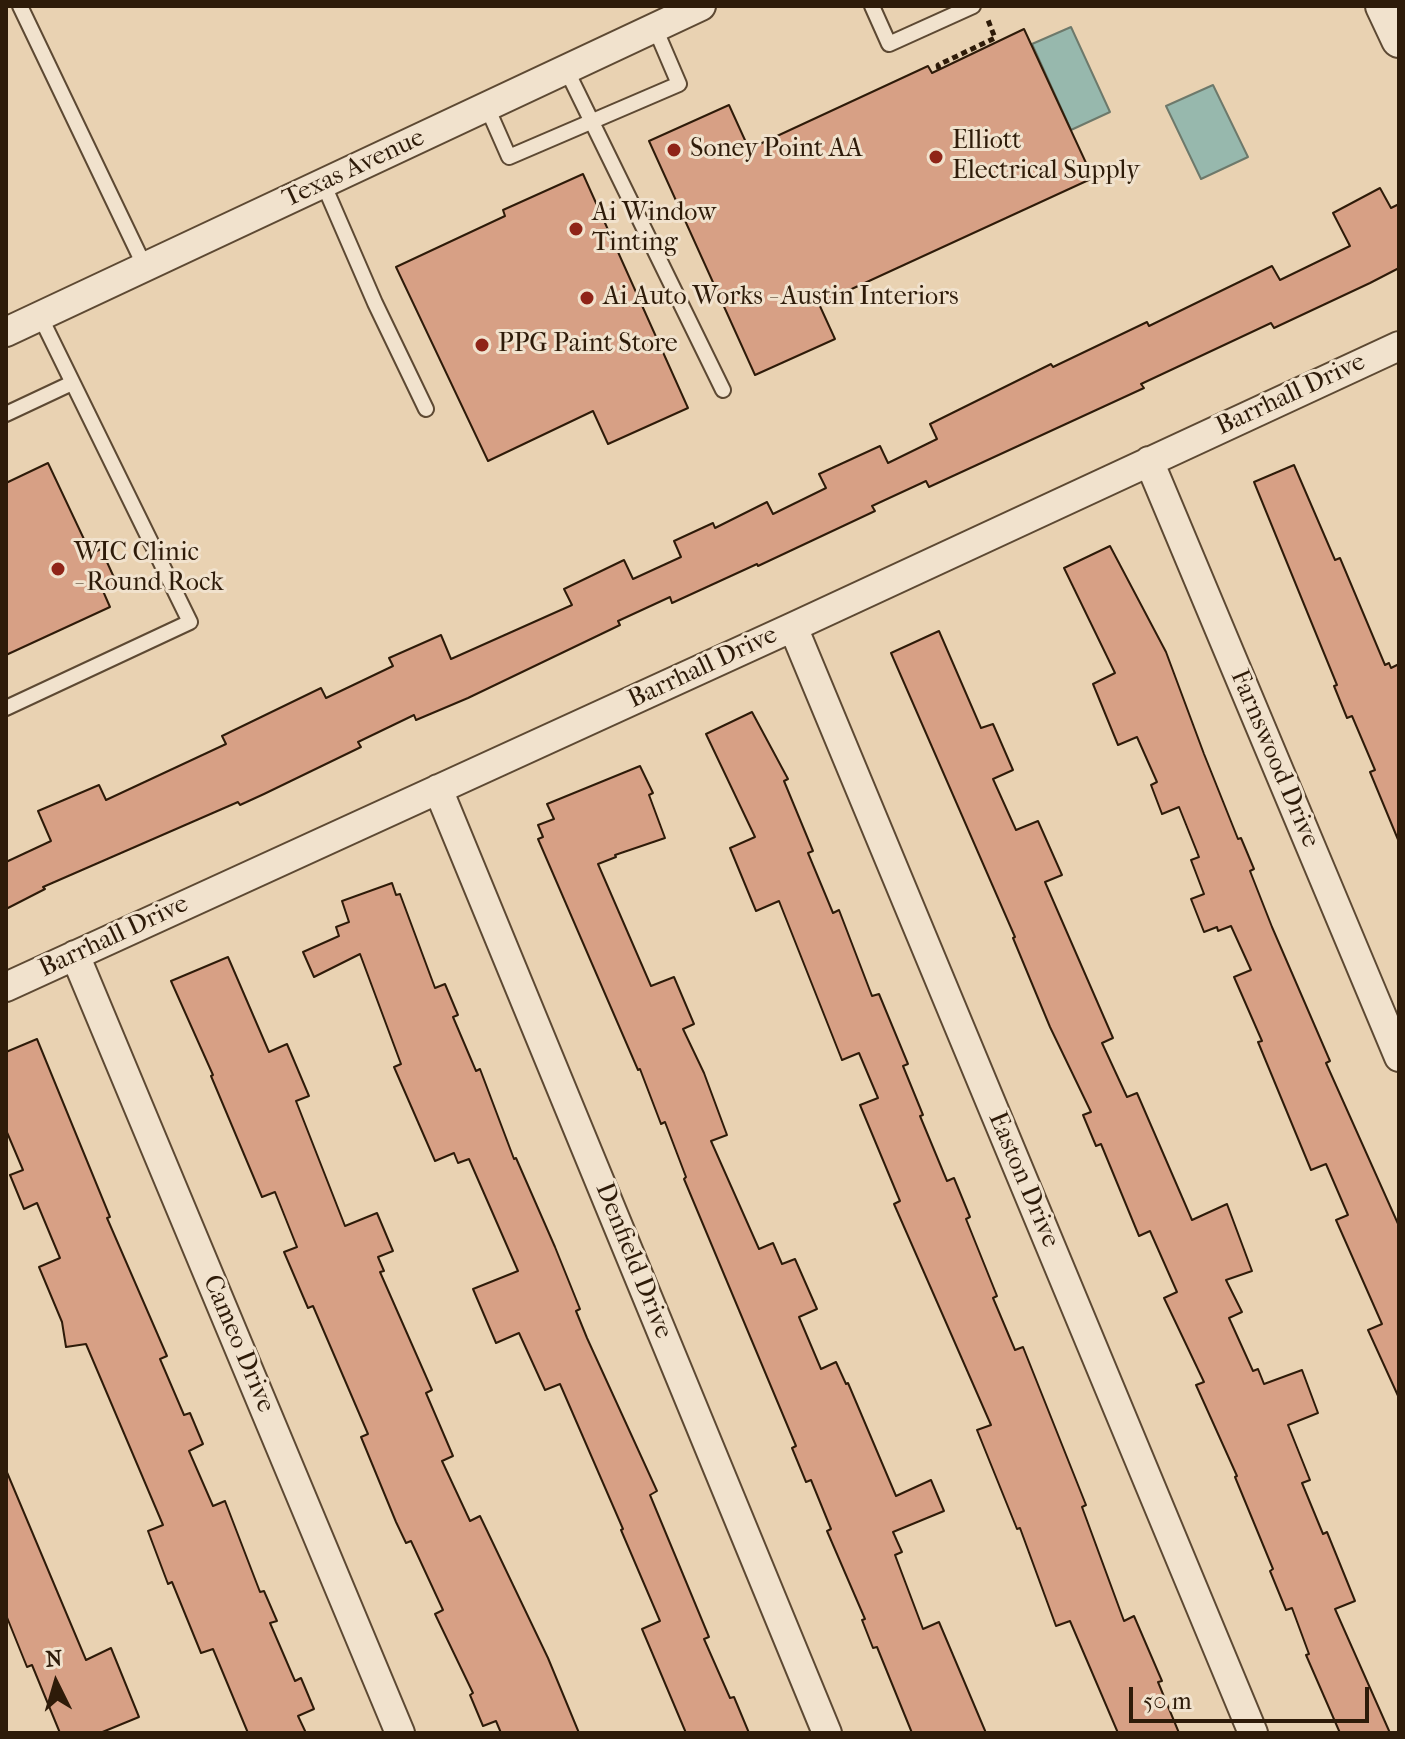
<!DOCTYPE html>
<style>
body{margin:0}
#map{position:relative;width:1405px;height:1739px;overflow:hidden;background:#e9d2b2;font-family:"IM FELL French Canon",serif}
canvas{display:block}
.frame{position:absolute;inset:0;border:8px solid #2e1b09;pointer-events:none}
.north{position:absolute;left:16px;top:1643px;width:80px;height:80px;-webkit-text-stroke:6px #f1e2cd;paint-order:stroke;rotate:355deg;font-size:22px;font-weight:700;line-height:32px;text-align:center;color:#2e1b09}
.north::after{content:'';display:block;margin:auto;width:28px;height:36px;background:#2e1b09;clip-path:polygon(50% 0,100% 100%,50% 72%,0 100%)}
.scale{position:absolute;left:1129px;top:1687px;width:240px;height:36px;box-sizing:border-box;border:4px solid #2e1b09;border-top:0;padding-left:10px;font-size:24px;line-height:28px;white-space:nowrap;color:#2e1b09;-webkit-text-stroke:6px #f1e2cd;paint-order:stroke}
</style>
<div id="map">
<canvas width="1405" height="1739"></canvas>
<div class="frame"></div>
<div class="north">N</div>
<div class="scale">50 m</div>
</div>
<script>
const ctx = document.querySelector('canvas').getContext('2d');
ctx.lineJoin = 'round';
function fill(path, color) {
  ctx.fillStyle = color;
  ctx.fill(path, 'evenodd');
}
function poly(rows) {
  const path = new Path2D();
  for (const r of rows) {
    path.moveTo(r[0], r[1]);
    for (let i = 2; i < r.length; i += 2) path.lineTo(r[i], r[i + 1]);
  }
  return path;
}
function stroke(path, color, width, dash) {
  ctx.strokeStyle = color;
  ctx.lineWidth = width;
  ctx.lineCap = dash ? 'butt' : 'round';
  ctx.setLineDash(dash || []);
  ctx.stroke(path);
}
function label(font, color, halo, rows, align = 'center') {
  ctx.font = font + ' "IM FELL French Canon",serif';
  ctx.lineWidth = 6;
  ctx.setLineDash([]);
  ctx.textBaseline = 'middle';
  ctx.strokeStyle = halo;
  ctx.fillStyle = color;
  for (const [text, x, y, turn = 0] of rows) {
    ctx.save();
    ctx.translate(x, y);
    ctx.rotate((+turn || 0) * Math.PI / 180);
    ctx.textAlign = isNaN(turn) ? turn : align;
    if (halo) ctx.strokeText(text, 0, 0);
    ctx.fillText(text, 0, 0);
    ctx.restore();
  }
}
const water = poly([
 [1071,27,1110,112,1071,130,1032,44,1071,27],
 [1213,85,1248,157,1201,179,1166,106,1213,85]
]);
fill(water, '#97b8ad');
stroke(water, '#6d796b', 2);
const building = poly([
 [1024,29,1093,178,819,304,835,339,755,375,649,141,729,105,749,149,928,66,932,73,1024,29],
 [583,174,688,408,608,444,593,411,488,461,396,267,505,216,503,210,583,174],
 [1380,188,1391,208,1399,204,1399,268,1370,283,1274,328,1271,323,1141,384,1144,388,929,487,926,481,872,506,875,511,758,566,757,564,672,603,670,597,618,621,620,625,468,698,416,720,414,715,358,742,361,747,264,794,240,805,238,802,43,887,45,889,6,909,6,862,51,841,38,811,99,785,106,800,226,744,222,736,321,688,326,698,393,666,389,658,441,635,451,659,572,605,564,589,624,560,633,579,681,557,674,541,713,523,715,528,767,502,773,514,826,488,819,474,880,446,888,463,937,439,930,424,1051,364,1053,367,1147,322,1149,326,1272,266,1280,280,1350,246,1333,213,1380,188],
 [48,463,91,554,101,549,117,584,103,591,110,607,6,655,6,483,48,463],
 [1294,465,1335,560,1340,558,1385,665,1389,663,1391,668,1399,664,1399,842,1370,772,1375,770,1352,716,1347,718,1334,686,1337,685,1254,482,1294,465],
 [1110,546,1166,652,1204,754,1238,839,1241,838,1254,869,1250,871,1272,927,1330,1061,1326,1063,1399,1226,1399,1398,1368,1330,1382,1324,1336,1220,1348,1215,1326,1164,1311,1170,1258,1042,1262,1041,1234,977,1251,970,1231,926,1218,931,1217,927,1204,932,1191,899,1204,894,1191,860,1199,857,1179,807,1162,814,1151,785,1157,782,1137,737,1118,745,1093,684,1115,673,1064,568,1110,546],
 [939,631,981,728,993,724,1013,770,993,779,1016,830,1038,821,1062,875,1045,882,1113,1038,1102,1043,1127,1097,1137,1093,1192,1220,1227,1204,1252,1271,1226,1280,1242,1312,1229,1318,1253,1371,1258,1369,1264,1384,1302,1370,1318,1413,1288,1425,1310,1480,1302,1483,1323,1534,1327,1532,1355,1601,1335,1609,1390,1733,1340,1733,1306,1655,1309,1654,1292,1608,1286,1610,1270,1571,1273,1569,1235,1477,1237,1476,1196,1385,1204,1382,1164,1298,1177,1292,1150,1231,1139,1236,1101,1144,1096,1146,1083,1115,1091,1112,1050,1027,1013,938,1015,937,891,653,939,631],
 [752,712,788,779,784,781,813,851,808,853,833,913,839,910,872,996,879,994,908,1064,903,1066,923,1115,920,1116,947,1181,954,1178,970,1217,966,1219,997,1296,993,1298,1015,1350,1023,1347,1086,1505,1082,1507,1124,1621,1134,1616,1162,1681,1158,1682,1179,1733,1118,1733,1070,1621,1056,1626,1020,1528,1017,1529,977,1430,991,1425,894,1204,900,1201,860,1105,878,1098,859,1053,842,1060,779,901,756,911,730,848,755,837,706,734,752,712],
 [640,766,653,793,649,795,665,838,615,855,616,857,598,864,651,986,674,977,694,1024,683,1029,704,1073,727,1135,711,1141,759,1249,773,1243,782,1264,795,1259,817,1309,799,1317,821,1369,836,1362,846,1384,848,1383,896,1496,931,1480,944,1511,893,1532,902,1552,895,1555,923,1629,939,1622,986,1733,912,1733,877,1647,873,1648,862,1620,865,1619,827,1531,831,1529,811,1480,806,1482,792,1448,796,1446,684,1179,686,1177,665,1122,661,1124,640,1069,638,1070,538,839,543,837,538,825,554,819,547,804,640,766],
 [392,883,396,895,400,894,435,988,445,984,458,1015,453,1017,476,1071,480,1069,514,1159,516,1158,555,1247,580,1309,576,1311,587,1338,657,1491,650,1495,709,1637,704,1639,730,1698,734,1697,749,1733,686,1733,642,1629,660,1621,621,1530,623,1529,560,1384,545,1390,519,1333,496,1343,473,1289,518,1271,469,1159,458,1163,454,1153,435,1161,394,1067,401,1064,360,954,314,977,303,952,339,936,336,927,349,922,342,901,392,883],
 [228,957,269,1052,287,1044,309,1096,296,1101,345,1226,377,1213,393,1251,378,1257,384,1271,380,1272,432,1390,426,1393,453,1456,442,1461,470,1521,480,1516,548,1658,579,1733,501,1733,496,1721,483,1726,470,1695,473,1693,435,1614,443,1610,411,1541,406,1543,396,1522,361,1437,368,1434,313,1306,308,1308,284,1252,297,1247,275,1192,262,1197,211,1076,213,1075,171,981,228,957],
 [37,1039,110,1217,107,1218,167,1356,160,1359,184,1415,190,1413,203,1444,189,1451,213,1506,225,1501,260,1592,264,1591,277,1621,270,1623,295,1681,301,1678,314,1709,298,1716,306,1733,248,1733,213,1649,201,1653,172,1582,168,1584,148,1531,163,1525,86,1344,66,1347,62,1322,39,1267,60,1258,37,1203,24,1209,10,1175,23,1170,6,1130,6,1052,37,1039],
 [6,1470,86,1660,111,1648,139,1717,100,1733,60,1733,32,1665,27,1667,6,1615,6,1470]
]);
fill(building, '#d7a085');
stroke(building, '#2e1b09', 2);
const service = poly([
 [20,6,145,267],
 [872,6,889,44,973,6],
 [566,69,723,390],
 [487,107,509,157,679,84,655,28],
 [323,183,375,303,426,409],
 [6,414,72,383],
 [6,708,190,622,40,316]
]);
const minor = poly([
 [6,332,701,6],
 [1149,461,1399,1057],
 [793,627,1253,1733],
 [438,789,827,1733],
 [75,955,400,1733],
 [6,987,793,627,1399,346]
]);
const tertiary = poly([
 [1383,6,1399,40]
]);
stroke(service, '#5d4933', 18);
stroke(minor, '#5d4933', 32);
stroke(tertiary, '#5d4933', 38);
stroke(poly([
 [939,69,938,65,995,38,988,20]
]), '#2e1b09', 5, [6, 4]);
stroke(service, '#f1e2cd', 14);
stroke(minor, '#f1e2cd', 28);
stroke(tertiary, '#f1e2cd', 34);
for (const [x, y, r, color] of [
 [674,150,8,"#8f2418"],
 [936,157,8,"#8f2418"],
 [576,229,8,"#8f2418"],
 [587,298,8,"#8f2418"],
 [482,345,8,"#8f2418"],
 [58,569,8,"#8f2418"]
]) {
  const dot = new Path2D();
  dot.arc(x, y, r, 0, 2 * Math.PI);
  ctx.fillStyle = color;
  ctx.fill(dot);
  stroke(dot, '#f1e2cd', 3);
}
label('26px', '#2e1b09', '#f1e2cd', [
 ["Elliott",952,142],
 ["Electrical Supply",952,172],
 ["Soney Point AA",690,150],
 ["Ai Window",592,214],
 ["Tinting",592,244],
 ["Ai Auto Works - Austin Interiors",603,298],
 ["PPG Paint Store",498,345],
 ["WIC Clinic",74,554],
 ["- Round Rock",74,584]
], 'left');
label('26px', '#2e1b09', '#f1e2cd', [
 ["Texas Avenue",354,169,-25],
 ["Barrhall Drive",1291,395,-25],
 ["Barrhall Drive",703,668,-25],
 ["Farnswood Drive",1274,759,67],
 ["Barrhall Drive",114,937,-25],
 ["Easton Drive",1023,1180,67],
 ["Denfield Drive",633,1261,68],
 ["Cameo Drive",238,1344,67]
]);
</script>
